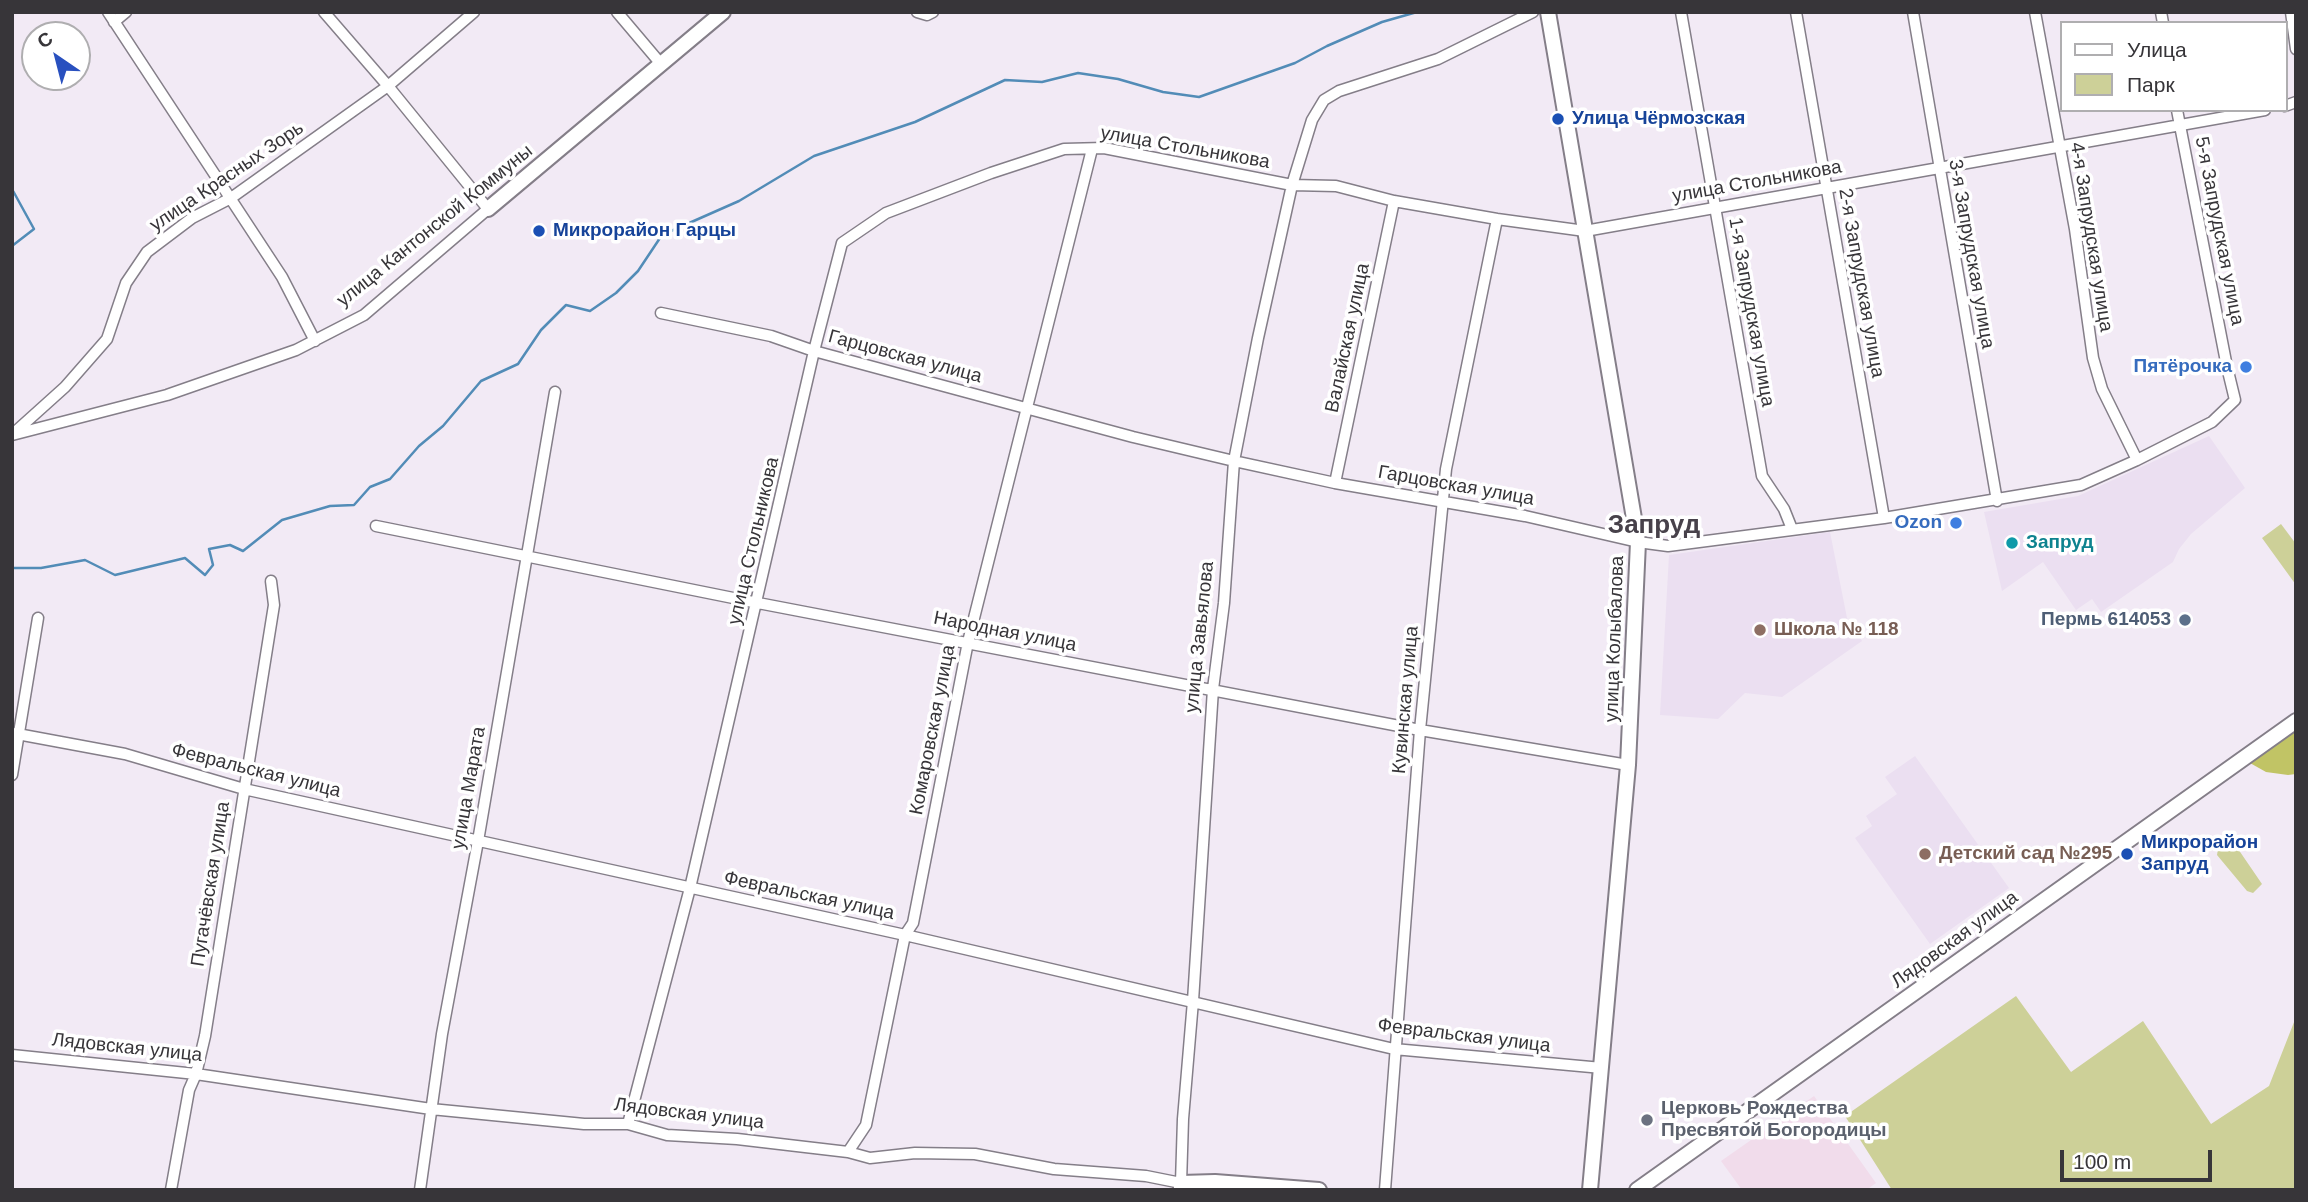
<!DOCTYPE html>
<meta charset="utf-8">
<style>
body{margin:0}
#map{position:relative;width:2308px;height:1202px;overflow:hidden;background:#f2eaf5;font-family:Helvetica,sans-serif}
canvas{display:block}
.frame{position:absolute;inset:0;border:14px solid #373539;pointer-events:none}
.legend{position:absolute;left:2060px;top:21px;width:228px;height:91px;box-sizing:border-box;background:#fff;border:2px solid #afaeb0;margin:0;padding:9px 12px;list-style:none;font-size:21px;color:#373539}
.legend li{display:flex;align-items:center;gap:14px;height:35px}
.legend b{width:35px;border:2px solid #afaeb0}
.north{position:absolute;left:21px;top:21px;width:70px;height:70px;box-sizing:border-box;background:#fff;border:2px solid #afaeb0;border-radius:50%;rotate:325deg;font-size:19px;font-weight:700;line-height:28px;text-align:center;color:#373539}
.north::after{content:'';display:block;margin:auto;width:24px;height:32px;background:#2950bf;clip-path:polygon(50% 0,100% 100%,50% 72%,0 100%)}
.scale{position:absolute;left:2060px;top:1150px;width:152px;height:32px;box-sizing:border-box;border:4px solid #373539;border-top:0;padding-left:9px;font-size:21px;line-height:24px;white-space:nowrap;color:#373539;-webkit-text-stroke:5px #fff;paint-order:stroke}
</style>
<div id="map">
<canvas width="2308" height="1202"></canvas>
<div class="frame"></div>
<ul class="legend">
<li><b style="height:9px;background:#fff"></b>Улица</li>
<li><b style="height:19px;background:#cdd098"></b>Парк</li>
</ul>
<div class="north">С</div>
<div class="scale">100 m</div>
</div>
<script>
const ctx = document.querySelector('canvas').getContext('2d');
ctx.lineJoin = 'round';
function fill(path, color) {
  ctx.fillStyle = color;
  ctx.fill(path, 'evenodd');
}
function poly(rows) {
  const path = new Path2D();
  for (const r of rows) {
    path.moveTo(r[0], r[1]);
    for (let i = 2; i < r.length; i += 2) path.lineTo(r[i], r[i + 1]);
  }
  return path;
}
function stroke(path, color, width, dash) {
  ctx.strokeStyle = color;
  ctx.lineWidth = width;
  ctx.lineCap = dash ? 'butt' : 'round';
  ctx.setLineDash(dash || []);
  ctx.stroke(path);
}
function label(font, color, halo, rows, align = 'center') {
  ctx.font = font + ' Helvetica,sans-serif';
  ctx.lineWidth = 7;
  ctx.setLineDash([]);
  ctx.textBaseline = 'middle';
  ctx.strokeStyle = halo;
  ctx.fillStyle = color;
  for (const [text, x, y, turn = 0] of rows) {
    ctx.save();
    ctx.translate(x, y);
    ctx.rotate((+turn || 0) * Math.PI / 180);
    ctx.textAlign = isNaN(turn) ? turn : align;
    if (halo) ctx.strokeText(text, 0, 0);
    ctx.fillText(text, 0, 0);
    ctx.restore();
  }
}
fill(poly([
 [2209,436,2245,488,2191,534,2179,549,2173,562,2101,612,2092,599,2076,610,2043,562,2002,591,1984,512,2078,496],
 [1830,532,1847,618,1862,641,1782,697,1745,693,1718,719,1660,715,1669,555],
 [1915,756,2009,888,1930,944,1855,838,1872,826,1866,816,1897,794,1885,777]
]), '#ebdff1');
fill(poly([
 [1814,1096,1876,1183,1869,1188,1870,1190,1742,1190,1721,1161]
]), '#f1dceb');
fill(poly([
 [2281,524,2296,544,2296,585,2262,538],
 [2234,843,2262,884,2253,893,2247,891,2217,855,2218,849],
 [2016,996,2071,1072,2143,1021,2211,1124,2269,1086,2296,1017,2296,1190,1892,1190,1845,1116]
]), '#cdd098');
fill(poly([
 [2296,728,2296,774,2288,775,2266,772,2250,763]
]), '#c1c465');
stroke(poly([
 [12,189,34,229,12,246],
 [12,568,41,568,85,560,115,575,185,558,205,575,213,565,209,549,230,545,243,551,282,520,330,506,354,505,370,487,390,479,419,446,443,426,481,381,518,364,541,330,566,305,590,311,616,293,638,271,662,235,739,201,814,156,915,122,1005,80,1042,82,1078,73,1118,79,1163,92,1199,97,1295,63,1327,46,1382,22,1417,12]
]), '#528cb7', 2.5);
const street = poly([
 [108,12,282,277,315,341],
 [617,12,661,64],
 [917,12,927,15,933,12],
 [1681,12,1762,476,1784,509,1792,529],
 [1796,12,1884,518],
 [1913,12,1997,501],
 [2035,12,2075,229,2093,358,2102,389,2137,460],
 [2161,12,2163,23],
 [2291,12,2296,49],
 [114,22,126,12],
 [2285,106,2296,102],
 [661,313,771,336,814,351,1133,437,1234,461,1335,483,1525,516,1638,542,1668,546,1884,518,2081,485,2137,460,2212,422,2235,400,2227,367,2177,110],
 [15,432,65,387,107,339,126,283,147,252,192,218,231,198,388,86,474,12],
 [12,435,167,395,296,350,364,315,488,209,388,86,324,12],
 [1335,483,1394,201],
 [376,526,758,603,1420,730,1628,765],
 [12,733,125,754,244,789,905,935,1394,1049,1602,1068],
 [12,775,38,618],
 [12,1055,196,1074,431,1109,584,1124,628,1124,667,1135,737,1139,848,1152,870,1158,915,1153,975,1154,1054,1169,1146,1176,1181,1183,1183,1119,1193,1001,1213,689,1224,603,1234,461,1258,338,1292,185,1312,120,1324,100,1339,91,1438,59,1533,12],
 [628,1124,690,888,814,351,842,243,886,213,991,173,1064,149,1104,148,1292,185,1336,186,1394,201,1497,219,1585,231,2265,110],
 [848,1152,866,1125,905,935,913,923,968,642,1092,149],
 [171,1190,189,1090,196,1074,205,1036,274,605,271,581],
 [420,1190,442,1034,478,841,555,392],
 [1385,1190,1420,730,1446,469,1497,219]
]);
const secondary = poly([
 [1548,12,1638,542,1628,765,1590,1190],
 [488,209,723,12],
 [1181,1190,1181,1183,1215,1182,1319,1190],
 [1637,1190,2296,721]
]);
stroke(street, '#847e88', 13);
stroke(secondary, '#847e88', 18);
stroke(street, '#fff', 10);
stroke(secondary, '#fff', 14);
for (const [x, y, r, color] of [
 [1558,119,7,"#1a4fb4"],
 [539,231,7,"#1a4fb4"],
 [2246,367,7,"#3f7fe0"],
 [1956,523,7,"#3f7fe0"],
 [2012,543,7,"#0f9aa8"],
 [2185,620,7,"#5c6f8a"],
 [1760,630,7,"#8d6e63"],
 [1925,854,7,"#8d6e63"],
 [2127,854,7,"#1a4fb4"],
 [1647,1120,7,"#6b7280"]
]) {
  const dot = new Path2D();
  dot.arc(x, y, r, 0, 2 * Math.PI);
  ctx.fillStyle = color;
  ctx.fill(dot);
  stroke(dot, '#fff', 2.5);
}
label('bold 19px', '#164399', '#fff', [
 ["Улица Чёрмозская",1572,119],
 ["Микрорайон Гарцы",553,231],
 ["Микрорайон",2141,843],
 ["Запруд",2141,865]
], 'left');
label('19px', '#373539', '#fff', [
 ["улица Стольникова",1185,148,10],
 ["улица Красных Зорь",227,177,-34],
 ["улица Стольникова",1757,182,-10],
 ["улица Кантонской Коммуны",435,226,-39],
 ["5-я Запрудская улица",2219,231,79],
 ["4-я Запрудская улица",2091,237,81],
 ["3-я Запрудская улица",1971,254,80],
 ["2-я Запрудская улица",1861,283,80],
 ["1-я Запрудская улица",1751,312,80],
 ["Валайская улица",1348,338,-78],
 ["Гарцовская улица",905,357,15],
 ["Гарцовская улица",1456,486,10],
 ["улица Стольникова",754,541,-77],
 ["Народная улица",1005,632,11],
 ["улица Завьялова",1200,637,-84],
 ["улица Колыбалова",1615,639,-88],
 ["Кувинская улица",1406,700,-85],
 ["Комаровская улица",933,730,-79],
 ["Февральская улица",256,771,14],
 ["улица Марата",469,788,-80],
 ["Пугачёвская улица",211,884,-81],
 ["Февральская улица",809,896,12],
 ["Лядовская улица",1955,940,-36],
 ["Февральская улица",1464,1036,7],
 ["Лядовская улица",127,1048,6],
 ["Лядовская улица",689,1114,7]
]);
label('bold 19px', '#366cbe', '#fff', [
 ["Пятёрочка",2232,367],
 ["Ozon",1942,523]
], 'right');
label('bold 19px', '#0d838f', '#fff', [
 ["Запруд",2026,543]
], 'left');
label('bold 19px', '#4e5e75', '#fff', [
 ["Пермь 614053",2171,620]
], 'right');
label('bold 19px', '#785e54', '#fff', [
 ["Школа № 118",1774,630],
 ["Детский сад №295",1939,854]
], 'left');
label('bold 19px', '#5b616d', '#fff', [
 ["Церковь Рождества",1661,1109],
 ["Пресвятой Богородицы",1661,1131]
], 'left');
label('bold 26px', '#47414a', '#fff', [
 ["Запруд",1654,526]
]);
</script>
